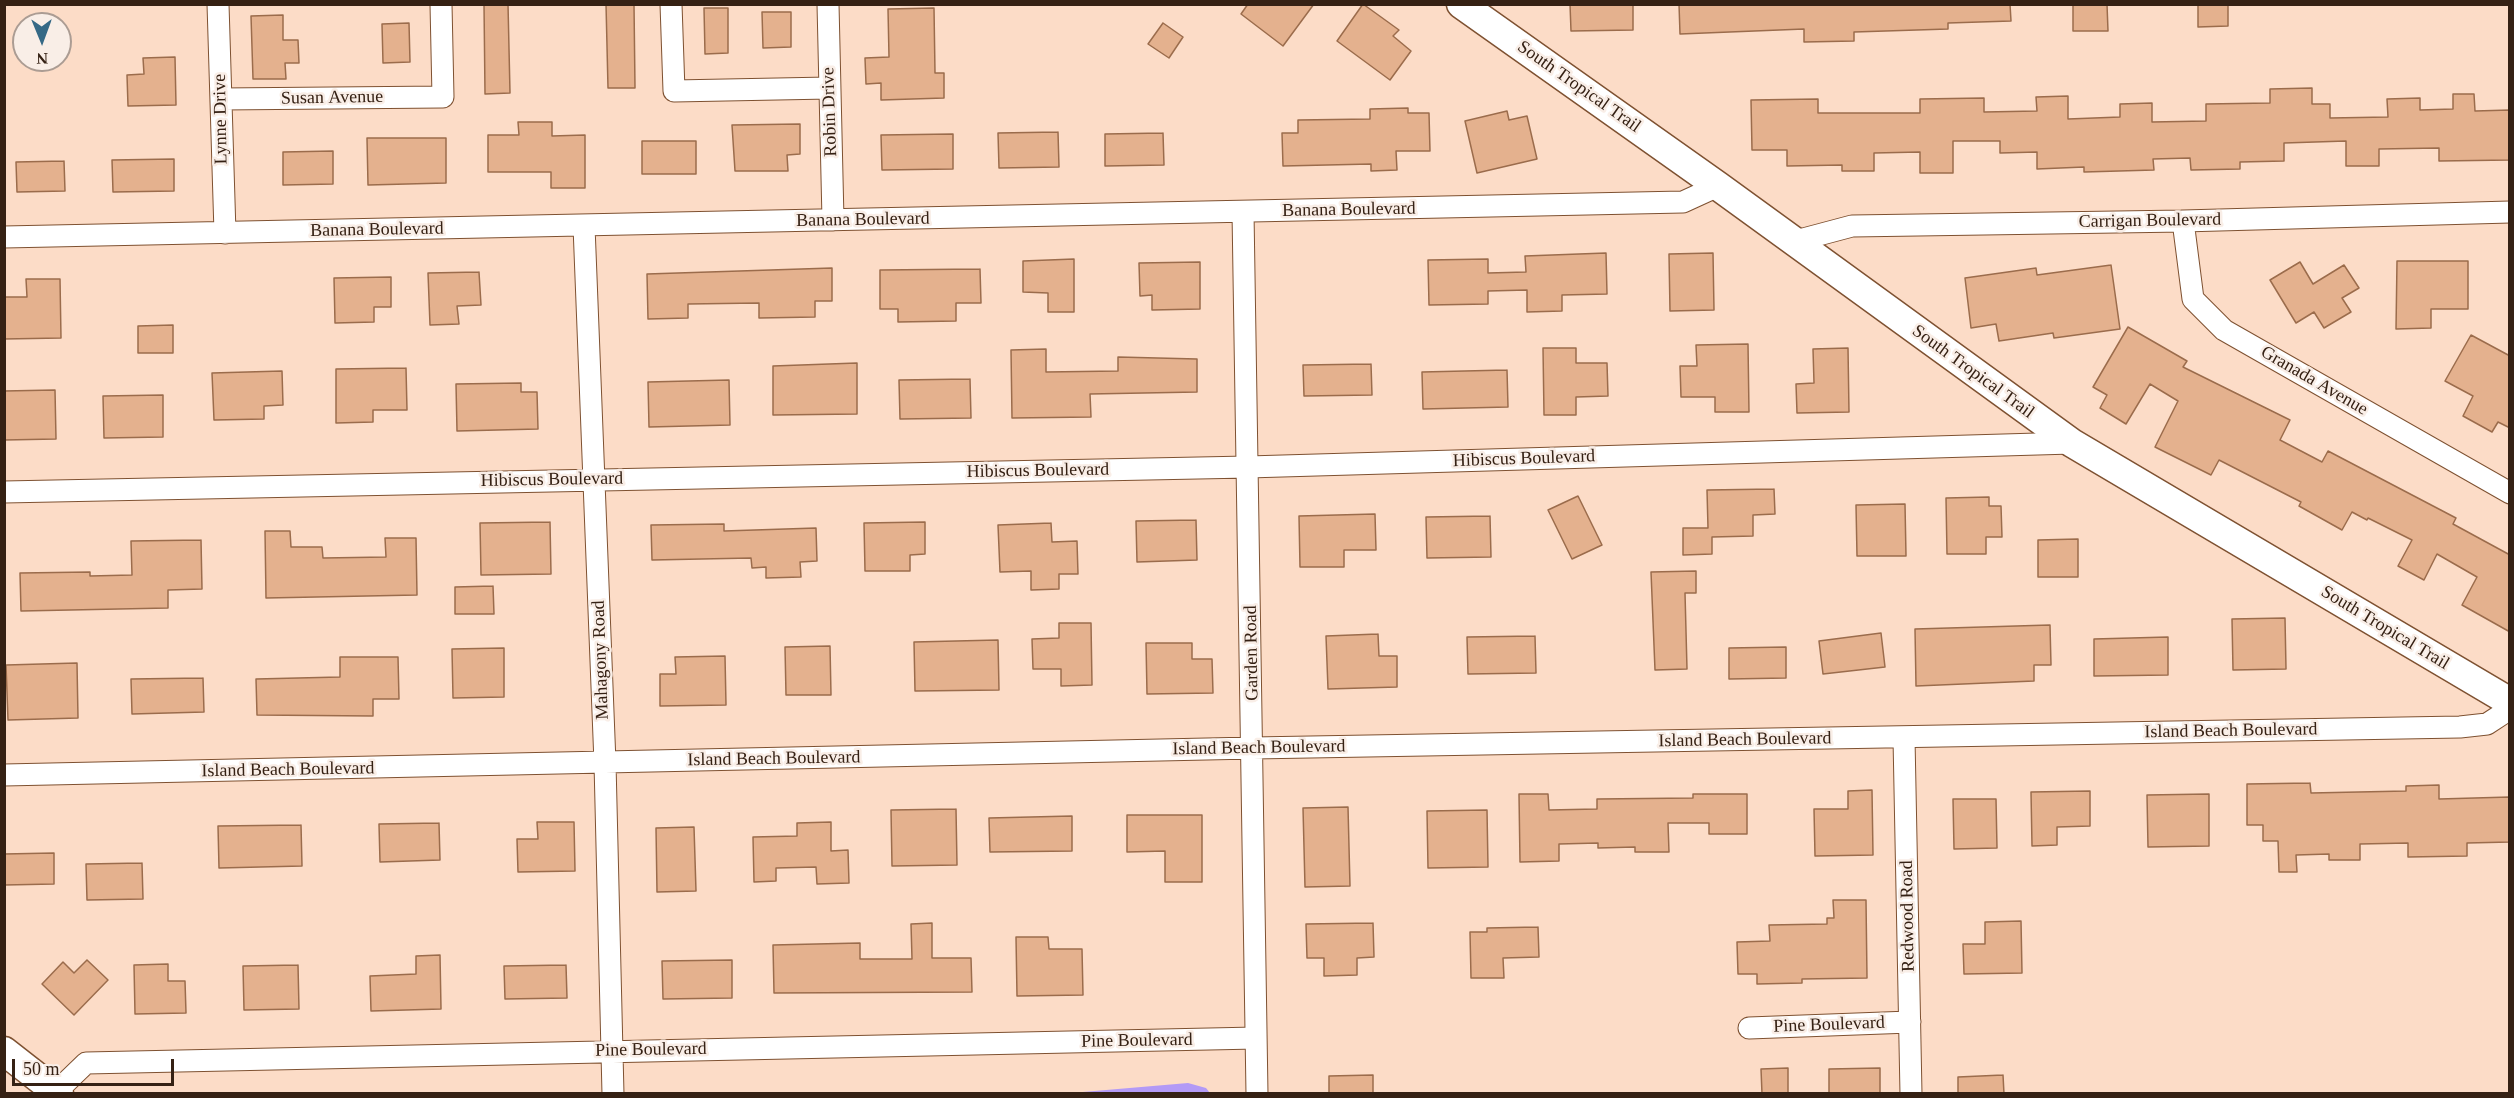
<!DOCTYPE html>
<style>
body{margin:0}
#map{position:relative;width:2514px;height:1098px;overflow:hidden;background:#fcdcc7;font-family:"Times New Roman",serif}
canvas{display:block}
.frame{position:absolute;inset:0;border:6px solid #352114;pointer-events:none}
.north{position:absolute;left:12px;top:12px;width:60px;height:60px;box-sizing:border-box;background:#f9eee7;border:2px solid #ab9c93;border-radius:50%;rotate:179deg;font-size:16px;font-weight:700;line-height:24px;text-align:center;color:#352114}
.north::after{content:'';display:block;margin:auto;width:21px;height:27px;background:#366986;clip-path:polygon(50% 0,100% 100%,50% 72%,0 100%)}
.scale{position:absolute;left:12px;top:1059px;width:162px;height:27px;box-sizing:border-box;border:3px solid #352114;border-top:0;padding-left:8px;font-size:18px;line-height:21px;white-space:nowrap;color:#352114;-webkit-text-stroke:4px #f9eee7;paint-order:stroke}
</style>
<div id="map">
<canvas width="2514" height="1098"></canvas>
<div class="frame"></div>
<div class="north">N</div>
<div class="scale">50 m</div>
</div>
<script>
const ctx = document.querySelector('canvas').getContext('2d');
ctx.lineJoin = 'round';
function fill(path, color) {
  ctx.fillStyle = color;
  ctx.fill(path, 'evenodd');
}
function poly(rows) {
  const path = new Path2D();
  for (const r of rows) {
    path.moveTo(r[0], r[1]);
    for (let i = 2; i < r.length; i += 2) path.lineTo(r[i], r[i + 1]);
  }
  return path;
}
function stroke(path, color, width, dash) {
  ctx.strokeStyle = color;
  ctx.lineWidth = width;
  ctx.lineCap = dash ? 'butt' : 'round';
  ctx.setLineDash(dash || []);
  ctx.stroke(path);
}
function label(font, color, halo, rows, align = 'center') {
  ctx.font = font + ' "Times New Roman",serif';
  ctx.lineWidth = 5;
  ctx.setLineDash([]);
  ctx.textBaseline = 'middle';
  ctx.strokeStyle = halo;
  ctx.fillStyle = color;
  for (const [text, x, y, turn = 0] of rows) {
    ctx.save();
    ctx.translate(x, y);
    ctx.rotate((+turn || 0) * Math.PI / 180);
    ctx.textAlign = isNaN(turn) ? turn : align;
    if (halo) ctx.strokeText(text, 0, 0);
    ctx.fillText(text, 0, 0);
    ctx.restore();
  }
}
fill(poly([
 [1188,1083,1206,1088,1210,1093,1071,1093]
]), '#b39af6');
const building = poly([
 [484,4,508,4,510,93,485,94,484,4],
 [606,4,634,4,635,88,608,88,606,4],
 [1248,4,1314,4,1283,46,1241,14,1248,4],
 [1363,4,1399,30,1393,36,1411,51,1390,80,1337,41,1363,4],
 [1570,4,1633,4,1633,30,1571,31,1570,4],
 [1679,4,2010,4,2011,21,1948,23,1948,29,1854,32,1854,41,1804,42,1804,29,1680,34,1679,4],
 [2073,4,2107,4,2108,31,2073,31,2073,4],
 [2198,4,2228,4,2228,26,2198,27,2198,4],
 [704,8,728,8,728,53,705,54,704,8],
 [934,8,935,73,944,73,944,98,881,100,881,83,866,84,865,58,889,57,888,9,934,8],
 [762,12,791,12,791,47,763,48,762,12],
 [283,15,283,40,298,40,299,63,285,63,286,79,253,79,251,16,283,15],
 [409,23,410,62,383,63,382,24,409,23],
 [1163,23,1183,37,1169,58,1148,44,1163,23],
 [175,57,176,105,128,106,127,75,144,74,143,58,175,57],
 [2312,88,2312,104,2330,104,2330,118,2388,117,2387,99,2420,98,2420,110,2453,109,2453,94,2474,94,2475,111,2510,110,2510,160,2439,161,2439,148,2379,149,2379,166,2346,166,2346,141,2284,143,2284,161,2240,162,2240,169,2191,170,2190,158,2153,159,2154,170,2084,172,2084,167,2037,169,2037,152,2000,153,2000,141,1953,141,1953,173,1920,173,1920,152,1874,153,1874,171,1842,171,1842,165,1787,166,1787,150,1752,150,1751,100,1818,99,1818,113,1920,113,1920,99,1984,98,1984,112,2037,111,2036,97,2068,96,2068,119,2120,117,2120,104,2152,103,2152,122,2206,121,2206,104,2270,103,2270,89,2312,88],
 [1408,108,1408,113,1429,113,1430,151,1396,151,1397,170,1371,171,1371,164,1283,166,1282,133,1298,133,1298,120,1370,119,1370,109,1408,108],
 [1507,111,1509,120,1527,116,1537,159,1477,173,1465,121,1507,111],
 [518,122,552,122,552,136,585,135,585,188,551,188,551,172,488,172,488,135,519,135,518,122],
 [800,124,800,154,787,155,788,171,735,171,732,125,800,124],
 [1058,132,1059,167,999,168,998,133,1058,132],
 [1163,133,1164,165,1105,166,1105,134,1163,133],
 [953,134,953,169,882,170,881,135,953,134],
 [367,138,446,138,446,183,368,185,367,138],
 [642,141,696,141,696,174,642,174,642,141],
 [333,151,333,184,283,185,283,152,333,151],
 [174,159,174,191,113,192,112,160,174,159],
 [64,161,65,191,17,192,16,162,64,161],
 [1606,253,1607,294,1562,295,1562,311,1527,312,1527,290,1488,291,1488,304,1429,305,1428,260,1488,259,1488,273,1526,272,1525,256,1606,253],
 [1713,253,1714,310,1670,311,1669,254,1713,253],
 [1074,259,1074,312,1048,312,1048,293,1023,292,1023,261,1074,259],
 [2397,261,2468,261,2468,309,2431,309,2431,328,2396,329,2397,261],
 [1200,262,1200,309,1152,310,1152,295,1140,296,1139,263,1200,262],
 [2300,262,2313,284,2344,265,2359,288,2342,298,2351,312,2324,328,2314,312,2296,323,2270,280,2300,262],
 [2111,265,2120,329,2054,338,2053,333,1999,341,1996,324,1971,328,1965,278,2036,268,2037,275,2111,265],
 [832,268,832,301,815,301,815,317,759,318,759,303,688,304,688,318,648,319,647,274,832,268],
 [980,269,981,303,956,303,956,321,898,322,898,309,880,309,880,270,980,269],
 [479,272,481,305,457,306,459,324,430,325,428,273,479,272],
 [391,277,391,307,374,307,374,322,335,323,334,278,391,277],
 [26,279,60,279,61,338,4,339,4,297,27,297,26,279],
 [173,325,173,353,138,353,138,326,173,325],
 [2128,327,2187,361,2183,367,2290,420,2280,440,2322,462,2328,451,2456,518,2453,524,2510,555,2510,632,2462,605,2477,577,2437,554,2424,580,2398,566,2412,540,2368,518,2367,520,2352,512,2342,530,2299,506,2301,502,2219,460,2211,475,2155,447,2178,401,2150,384,2126,424,2100,408,2107,395,2093,387,2128,327],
 [2471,335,2510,356,2510,428,2498,422,2492,432,2463,416,2473,396,2445,381,2471,335],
 [1748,344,1749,412,1715,412,1715,397,1681,397,1680,366,1697,366,1696,345,1748,344],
 [1543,348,1576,348,1576,363,1607,363,1608,396,1576,397,1576,415,1544,415,1543,348],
 [1848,348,1849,412,1797,413,1796,384,1814,383,1813,349,1848,348],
 [1046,349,1046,372,1118,371,1118,357,1197,359,1197,392,1090,394,1091,417,1012,418,1011,350,1046,349],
 [857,363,857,414,773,415,773,366,857,363],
 [1371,364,1372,395,1304,396,1303,365,1371,364],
 [406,368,407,410,373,410,373,422,336,423,336,369,406,368],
 [1507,370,1508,407,1423,409,1422,372,1507,370],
 [282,371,283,405,264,406,264,419,214,420,212,373,282,371],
 [970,379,971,418,900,419,899,380,970,379],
 [729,380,730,425,649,427,648,382,729,380],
 [521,383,521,392,537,392,538,429,457,431,456,384,521,383],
 [55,390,56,439,4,440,4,391,55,390],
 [163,395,163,437,104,438,103,396,163,395],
 [1774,489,1775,514,1753,515,1753,536,1712,537,1712,554,1683,555,1683,528,1708,528,1707,490,1774,489],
 [1578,496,1602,545,1572,559,1548,510,1578,496],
 [1989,497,1989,506,2001,506,2002,537,1986,537,1986,554,1947,554,1946,498,1989,497],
 [1905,504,1906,556,1857,556,1856,505,1905,504],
 [1375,514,1376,550,1344,550,1344,567,1300,567,1299,516,1375,514],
 [1490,516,1491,557,1427,558,1426,517,1490,516],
 [1196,520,1197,560,1137,562,1136,521,1196,520],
 [550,522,551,574,481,575,480,523,550,522],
 [925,522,925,554,910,555,910,571,865,571,864,523,925,522],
 [1051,523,1052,542,1077,541,1078,574,1059,574,1059,589,1031,590,1031,571,1000,572,998,525,1051,523],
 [724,524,724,531,816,528,817,561,800,562,801,577,766,578,766,567,752,568,751,558,652,560,651,525,724,524],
 [265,531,290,531,291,547,322,547,323,558,386,557,385,538,416,538,417,595,266,598,265,531],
 [2078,539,2078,577,2038,577,2038,540,2078,539],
 [201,540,202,589,168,590,168,608,21,611,20,573,90,572,90,576,132,575,131,541,201,540],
 [1696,571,1696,593,1685,593,1687,669,1655,670,1651,572,1696,571],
 [493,586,494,614,455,614,455,587,493,586],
 [2285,618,2286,669,2233,670,2232,619,2285,618],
 [1059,623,1091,623,1092,685,1061,686,1061,669,1033,669,1032,639,1059,638,1059,623],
 [2050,625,2051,665,2034,665,2034,681,1916,686,1915,629,2050,625],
 [1881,633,1885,667,1823,674,1819,641,1881,633],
 [1378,634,1379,656,1397,656,1397,687,1328,689,1326,636,1378,634],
 [1535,636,1536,673,1468,674,1467,637,1535,636],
 [2168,637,2168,675,2094,676,2094,639,2168,637],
 [998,640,999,690,915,691,914,642,998,640],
 [1146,643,1192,643,1192,659,1212,659,1213,693,1147,694,1146,643],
 [830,646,831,695,786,695,785,647,830,646],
 [1786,647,1786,678,1729,679,1729,648,1786,647],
 [504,648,504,697,453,698,452,649,504,648],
 [725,656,726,705,660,706,660,674,676,674,675,657,725,656],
 [340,657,398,657,399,699,373,699,373,716,257,715,256,679,340,677,340,657],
 [77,663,78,718,8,720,6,665,77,663],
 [203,678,204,712,132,714,131,679,203,678],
 [2310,783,2311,793,2406,791,2406,786,2439,785,2439,799,2510,797,2510,842,2467,843,2467,856,2408,857,2408,843,2360,844,2360,860,2329,860,2329,854,2296,855,2297,872,2279,872,2278,841,2263,841,2263,825,2247,825,2247,784,2310,783],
 [1872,790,1873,855,1815,856,1814,809,1848,809,1848,791,1872,790],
 [2090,791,2090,826,2057,827,2057,845,2032,846,2031,792,2090,791],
 [1519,794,1548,794,1549,810,1597,809,1597,799,1693,798,1693,794,1747,794,1747,834,1709,834,1709,823,1668,823,1669,852,1635,852,1635,847,1598,848,1598,843,1559,844,1559,861,1520,862,1519,794],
 [2209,794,2209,846,2148,847,2147,795,2209,794],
 [1953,799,1996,799,1997,848,1954,849,1953,799],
 [1348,807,1350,886,1305,887,1303,808,1348,807],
 [956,809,957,865,892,866,891,810,956,809],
 [1487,810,1488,867,1428,868,1427,811,1487,810],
 [1127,815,1202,815,1202,882,1165,882,1165,851,1127,852,1127,815],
 [1072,816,1072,851,990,852,989,818,1072,816],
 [537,822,574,822,575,871,518,872,517,839,538,839,537,822],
 [831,822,831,851,848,850,849,883,817,884,816,867,776,868,776,881,754,882,753,837,797,836,797,823,831,822],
 [439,823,440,860,380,862,379,824,439,823],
 [301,825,302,866,219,868,218,826,301,825],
 [694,827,696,891,657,892,656,828,694,827],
 [54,853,54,884,4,885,4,854,54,853],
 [142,863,143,899,87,900,86,864,142,863],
 [1833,900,1866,900,1867,978,1802,979,1802,983,1757,984,1757,974,1738,974,1737,942,1770,941,1769,925,1827,924,1827,918,1834,918,1833,900],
 [2021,921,2022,973,1964,974,1963,944,1985,944,1985,922,2021,921],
 [932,923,932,958,971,958,972,992,774,993,773,945,860,943,860,959,912,959,911,924,932,923],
 [1373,923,1374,957,1357,958,1357,975,1324,976,1324,958,1307,958,1306,924,1373,923],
 [1538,927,1539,957,1503,958,1504,978,1471,978,1470,932,1487,932,1487,928,1538,927],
 [1016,937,1048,937,1049,949,1082,949,1083,995,1017,996,1016,937],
 [440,955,441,1009,371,1011,370,976,416,974,416,956,440,955],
 [87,960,108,980,74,1015,42,984,63,962,74,973,87,960],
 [732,960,732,998,663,999,662,961,732,960],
 [168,964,168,981,185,981,186,1013,135,1014,134,965,168,964],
 [298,965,299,1009,244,1010,243,966,298,965],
 [566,965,567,998,505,999,504,966,566,965],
 [1788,1068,1788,1094,1762,1094,1761,1069,1788,1068],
 [1880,1068,1880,1094,1829,1094,1829,1069,1880,1068],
 [1373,1075,1373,1094,1329,1094,1329,1076,1373,1075],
 [2003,1075,2004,1094,1958,1094,1958,1077,2003,1075]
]);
fill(building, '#e4b18e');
stroke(building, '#9b6c4c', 1.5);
const street = poly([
 [218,4,225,233],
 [671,4,674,91,829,88],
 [828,4,833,220],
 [221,99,443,97,441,4],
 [1243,212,1257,1094],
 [2183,221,2193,299,2224,330,2510,493],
 [584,226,605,763,613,1094],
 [4,237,1683,202,1718,186],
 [1792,242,1852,226,2183,221,2510,212],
 [4,492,1248,467,2072,443],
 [1904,738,1911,1094],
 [4,775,1253,748,2460,727,2487,724,2510,709],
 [1749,1028,1910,1022],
 [57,1091,86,1063,1256,1038]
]);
const secondary = poly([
 [1461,4,1718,186,2072,443,2510,702],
 [4,1051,59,1094]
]);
stroke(street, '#7e5131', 23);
stroke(secondary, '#7e5131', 31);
stroke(street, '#fff', 21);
stroke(secondary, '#fff', 28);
label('18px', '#352114', '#f9eee7', [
 ["South Tropical Trail",1579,87,35],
 ["Susan Avenue",332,98,-1],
 ["Robin Drive",830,112,-92],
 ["Lynne Drive",221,119,-91],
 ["Banana Boulevard",1349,210,-1],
 ["Banana Boulevard",863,220,-1],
 ["Carrigan Boulevard",2150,221,-1],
 ["Banana Boulevard",377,230,-1],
 ["South Tropical Trail",1973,372,36],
 ["Granada Avenue",2314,381,30],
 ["Hibiscus Boulevard",1524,459,-2],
 ["Hibiscus Boulevard",1038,471,-1],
 ["Hibiscus Boulevard",552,480,-1],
 ["South Tropical Trail",2385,628,31],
 ["Garden Road",1252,653,-91],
 ["Mahagony Road",601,660,-92],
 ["Island Beach Boulevard",2231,731,-1],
 ["Island Beach Boulevard",1745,740,-1],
 ["Island Beach Boulevard",1259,748,-1],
 ["Island Beach Boulevard",774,759,-1],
 ["Island Beach Boulevard",288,770,-1],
 ["Redwood Road",1908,916,-91],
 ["Pine Boulevard",1829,1025,-2],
 ["Pine Boulevard",1137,1041,-1],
 ["Pine Boulevard",651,1050,-1]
]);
</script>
